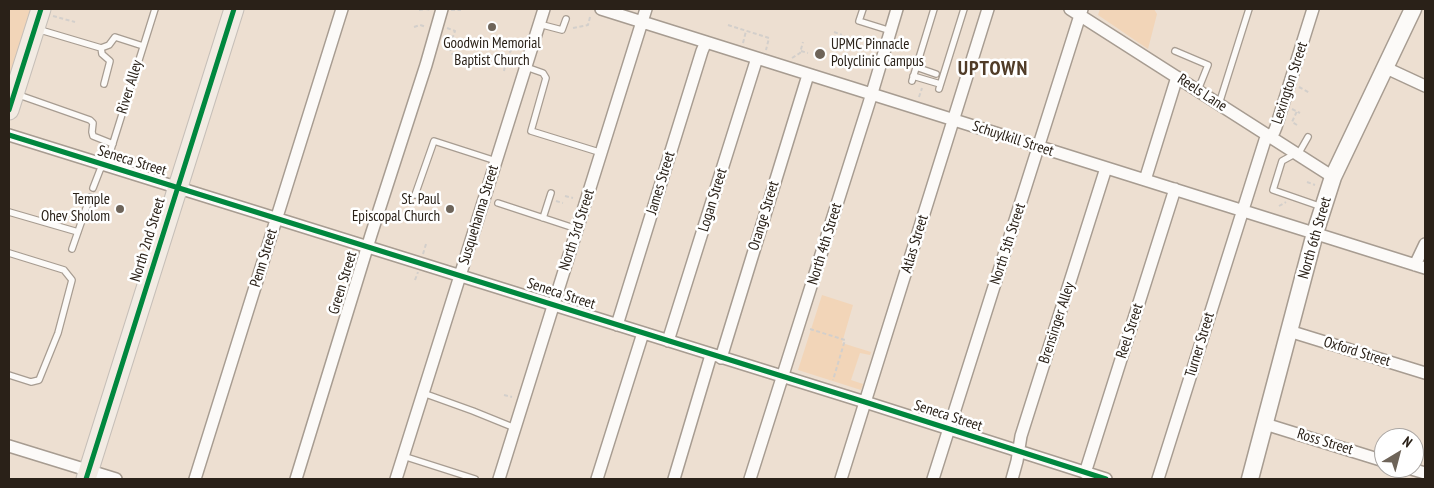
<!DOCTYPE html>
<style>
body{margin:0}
#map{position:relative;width:1434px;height:488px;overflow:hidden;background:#eddfd1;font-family:"PT Sans Narrow",sans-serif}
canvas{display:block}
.frame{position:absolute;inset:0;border:10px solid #2a2118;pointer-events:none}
.north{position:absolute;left:1374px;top:428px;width:50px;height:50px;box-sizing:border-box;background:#fff;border:1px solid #aaa6a3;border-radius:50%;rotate:37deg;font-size:14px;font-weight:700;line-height:20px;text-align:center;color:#2a2118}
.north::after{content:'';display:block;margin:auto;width:18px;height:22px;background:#6e6459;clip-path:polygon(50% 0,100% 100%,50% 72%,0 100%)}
</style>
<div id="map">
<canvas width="1434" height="488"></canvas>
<div class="frame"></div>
<div class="north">N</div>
</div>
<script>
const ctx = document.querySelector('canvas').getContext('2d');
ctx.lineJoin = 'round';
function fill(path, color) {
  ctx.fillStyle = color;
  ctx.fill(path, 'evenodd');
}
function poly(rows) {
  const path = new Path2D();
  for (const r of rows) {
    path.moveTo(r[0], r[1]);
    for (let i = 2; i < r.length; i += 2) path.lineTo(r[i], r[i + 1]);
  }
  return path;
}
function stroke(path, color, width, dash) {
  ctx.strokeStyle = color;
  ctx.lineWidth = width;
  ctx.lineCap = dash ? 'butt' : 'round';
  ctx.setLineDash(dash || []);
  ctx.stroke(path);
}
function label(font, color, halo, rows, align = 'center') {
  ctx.font = font + ' "PT Sans Narrow",sans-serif';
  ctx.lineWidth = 5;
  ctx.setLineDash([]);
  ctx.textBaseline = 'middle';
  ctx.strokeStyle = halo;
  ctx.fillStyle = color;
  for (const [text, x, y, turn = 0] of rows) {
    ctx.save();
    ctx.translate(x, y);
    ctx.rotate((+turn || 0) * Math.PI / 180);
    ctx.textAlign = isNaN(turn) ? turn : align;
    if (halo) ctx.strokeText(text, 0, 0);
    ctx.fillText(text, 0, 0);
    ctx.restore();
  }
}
fill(poly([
 [9,9,32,9,9,84],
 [1100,9,1154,9,1157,14,1148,49,1098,15],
 [822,295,853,305,842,343,871,352,870,355,860,353,851,380,863,384,861,390,798,370]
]), '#f2d5b8');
const service = poly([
 [863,9,859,21,891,31],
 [539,24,562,30,566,19],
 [37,29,101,48,109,45,115,37,143,46],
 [101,48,102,54,110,61,104,84],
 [1175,51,1208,65,1198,90],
 [526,67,543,73,546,78,531,131,602,153],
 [916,67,936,74],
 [913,76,940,84],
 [912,81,934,9],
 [939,89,964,9],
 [16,94,90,120,93,123,92,132,93,136,113,144],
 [1219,104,1249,9],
 [1308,137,1300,151,1282,161,1273,190,1322,207],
 [93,188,100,170,108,159,155,9],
 [415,195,434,141,496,161],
 [498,203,577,229],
 [9,212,78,232],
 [543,218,551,193],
 [72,249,90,197],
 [9,253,64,270,72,280,58,333,39,380,31,382,9,375],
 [423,393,473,411,515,428],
 [403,456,475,479]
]);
const minor = poly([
 [601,9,1425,268],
 [1070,9,1333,177],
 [1384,67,1425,86],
 [9,135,865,402,1106,479],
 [1145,180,1177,77],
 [1415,265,1425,244],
 [617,325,702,51,706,42],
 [1289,331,1425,373],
 [668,341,757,58],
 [721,358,808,75],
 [1265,424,1384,461],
 [9,446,116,479],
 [1408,468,1425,473],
 [1085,473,1175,189],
 [195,479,342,9],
 [296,479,371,235,426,65,442,9],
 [396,479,544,9],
 [499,479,646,9],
 [597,479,643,333],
 [674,479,711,355],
 [750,479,869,103,897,9],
 [841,479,988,9],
 [933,479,1082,9],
 [1012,479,1017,461,1021,436,1106,168],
 [1158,479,1265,140,1274,132,1276,127,1313,9]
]);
const secondary = poly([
 [1250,479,1315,233,1333,177,1413,9]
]);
const primary = poly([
 [9,110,41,9],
 [86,479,234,9]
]);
stroke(service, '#a79c91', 8);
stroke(minor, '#a79c91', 14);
stroke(secondary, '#a79c91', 19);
stroke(primary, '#c6bfb8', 21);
stroke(poly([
 [419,10,426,9,431,10],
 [451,10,461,10],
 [53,16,75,22],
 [728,25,769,38,766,50],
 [414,27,420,25,426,27],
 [447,28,455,31,449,48,453,55],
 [573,28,588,25,590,17],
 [834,32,842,35],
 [743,43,746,31],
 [801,51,808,53],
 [792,58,800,53,803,42],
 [504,71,507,56,515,45,520,46],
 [1299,87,1310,93],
 [919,97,922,88],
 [1292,109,1300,113],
 [1297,125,1292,122,1297,111],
 [1307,182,1315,185],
 [565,196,573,198],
 [556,201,563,203],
 [1279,206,1286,202],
 [423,254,426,244],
 [415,280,418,272],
 [810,329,845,340,833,380],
 [504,395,512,397]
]), '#d3cfcb', 2, [4, 2.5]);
stroke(service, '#fcfaf8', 5.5);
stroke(minor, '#fcfaf8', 11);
stroke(secondary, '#fcfaf8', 16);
stroke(primary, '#f2ebe3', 19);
stroke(poly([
 [9,110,41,9],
 [9,135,865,402,1106,479],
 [86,479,234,9]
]), '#00873e', 5);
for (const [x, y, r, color] of [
 [492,27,5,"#6e6459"],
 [820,54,6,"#6e6459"],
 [120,209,5,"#6e6459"],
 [450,209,5,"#6e6459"]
]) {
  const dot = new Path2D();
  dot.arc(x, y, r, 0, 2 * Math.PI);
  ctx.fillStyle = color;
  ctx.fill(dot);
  stroke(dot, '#fff', 2);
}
label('15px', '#2a2118', '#fff', [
 ["Goodwin Memorial",492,44,"center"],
 ["Baptist Church",492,61,"center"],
 ["UPMC Pinnacle",831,45,"left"],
 ["Polyclinic Campus",831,62,"left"],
 ["Temple",110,200],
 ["Ohev Sholom",110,217],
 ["St. Paul",440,200],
 ["Episcopal Church",440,217]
], 'right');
label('15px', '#2a2118', '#fff', [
 ["Lexington Street",1290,83,-72],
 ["River Alley",130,87,-73],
 ["Reels Lane",1202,93,33],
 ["Schuylkill Street",1013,139,18],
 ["Seneca Street",132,161,17],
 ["James Street",661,183,-73],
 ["Logan Street",713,200,-73],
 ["Susquehanna Street",479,215,-73],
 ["Orange Street",764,216,-73],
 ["North 3rd Street",577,230,-72],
 ["North 6th Street",1315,238,-74],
 ["North 2nd Street",148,240,-73],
 ["North 4th Street",825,244,-73],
 ["Atlas Street",915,244,-73],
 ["North 5th Street",1008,244,-72],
 ["Penn Street",264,258,-73],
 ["Green Street",343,283,-73],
 ["Seneca Street",561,294,18],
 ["Brensinger Alley",1057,323,-72],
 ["Reel Street",1130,331,-72],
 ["Turner Street",1200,345,-73],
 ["Oxford Street",1357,352,17],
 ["Seneca Street",948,416,18],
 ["Ross Street",1325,442,17]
]);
ctx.letterSpacing = '1px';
label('bold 20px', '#503c28', '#fff', [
 ["UPTOWN",993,69]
]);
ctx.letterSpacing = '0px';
</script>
